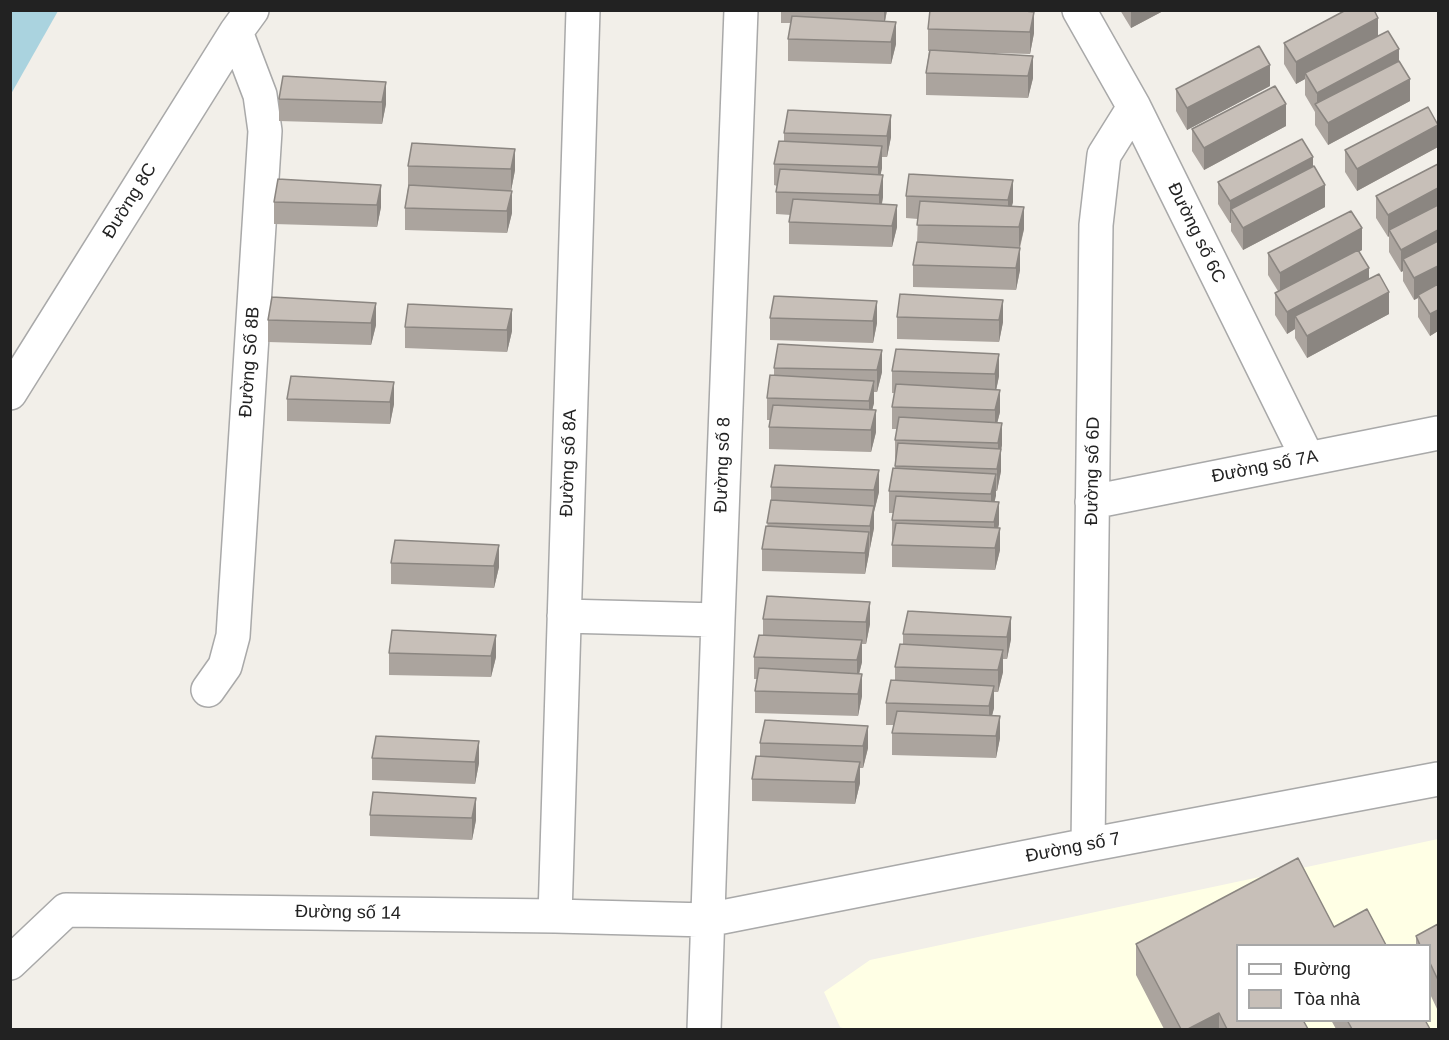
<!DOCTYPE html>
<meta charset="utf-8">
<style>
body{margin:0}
#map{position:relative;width:1449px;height:1040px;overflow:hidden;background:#f2efe9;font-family:Arial,sans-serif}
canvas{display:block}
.frame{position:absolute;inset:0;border:12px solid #222;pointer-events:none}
.legend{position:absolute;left:1236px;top:944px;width:195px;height:78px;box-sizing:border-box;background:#fff;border:2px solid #a7a7a7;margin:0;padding:8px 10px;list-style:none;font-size:18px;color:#222}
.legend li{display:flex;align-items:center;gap:12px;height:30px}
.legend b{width:30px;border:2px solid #a7a7a7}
</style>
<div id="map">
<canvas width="1449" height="1040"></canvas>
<div class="frame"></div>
<ul class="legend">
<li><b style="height:8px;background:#fff"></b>Đường</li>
<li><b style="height:16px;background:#c7bfb8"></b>Tòa nhà</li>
</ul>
</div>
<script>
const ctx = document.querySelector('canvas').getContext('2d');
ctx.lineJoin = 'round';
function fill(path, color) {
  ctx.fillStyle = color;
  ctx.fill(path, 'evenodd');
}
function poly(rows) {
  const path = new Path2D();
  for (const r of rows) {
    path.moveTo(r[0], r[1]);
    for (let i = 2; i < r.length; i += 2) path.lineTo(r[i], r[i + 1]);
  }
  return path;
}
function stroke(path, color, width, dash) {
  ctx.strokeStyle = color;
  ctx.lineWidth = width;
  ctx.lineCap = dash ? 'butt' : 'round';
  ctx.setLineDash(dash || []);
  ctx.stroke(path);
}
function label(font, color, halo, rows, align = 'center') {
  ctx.font = font + ' Arial,sans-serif';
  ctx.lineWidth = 4.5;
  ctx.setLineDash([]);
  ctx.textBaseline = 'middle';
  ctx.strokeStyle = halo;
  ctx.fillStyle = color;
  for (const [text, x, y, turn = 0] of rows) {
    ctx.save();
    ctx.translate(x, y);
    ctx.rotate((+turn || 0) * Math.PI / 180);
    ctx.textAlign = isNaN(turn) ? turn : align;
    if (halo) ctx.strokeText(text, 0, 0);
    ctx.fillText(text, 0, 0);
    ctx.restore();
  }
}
fill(poly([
 [1438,839,1438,1029,846,1029,840,1027,824,992,870,960],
 [1238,946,1430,946,1430,1020,1238,1020]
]), '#ffffe5');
fill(poly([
 [11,10,58,11,11,94,10,11]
]), '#aad3df');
const street = poly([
 [1079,10,1134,107,1308,459],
 [10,393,236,32,252,10],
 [1092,502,1438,433],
 [564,616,718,620],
 [208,690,225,666,233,636,265,131,260,95,236,32],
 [1088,845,1096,225,1104,155,1134,107],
 [555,916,583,10],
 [10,963,66,910,555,916,707,920,1088,845,1438,779],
 [704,1030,718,620,741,10]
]);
stroke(street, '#a9a9a9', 36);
stroke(street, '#fff', 33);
fill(poly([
 [781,10,887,10,885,22,896,44,891,64,788,61,788,39,791,23,781,23],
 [1016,10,1034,33,1030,54,960,52,1033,78,1028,98,926,95,926,73,929,51,928,51,928,29],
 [1120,10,1165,10,1131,28],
 [1378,36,1399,62,1410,101,1328,145,1315,125,1315,112,1305,95,1305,79,1296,84,1284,64,1284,43],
 [386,82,386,104,382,124,279,121,279,99],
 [1270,86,1187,130,1176,111,1176,89],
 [891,115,891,137,887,157,882,157,882,168,880,175,883,197,882,204,897,227,892,247,789,244,789,222,791,215,776,214,776,192,777,186,774,185,774,164,784,141,784,133],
 [1438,124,1438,147,1357,191,1345,172,1345,150],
 [1286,126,1204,170,1192,151,1192,129],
 [412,143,515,170,511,191,512,213,507,233,405,230,405,208,408,188,408,166],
 [1438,164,1438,331,1430,336,1418,317,1418,298,1414,300,1403,281,1403,271,1401,272,1389,252,1389,236,1388,237,1376,218,1376,196],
 [1313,167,1325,207,1243,250,1231,231,1231,223,1230,223,1218,204,1218,182],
 [1013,180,1013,202,1011,207,1024,229,1020,248,1020,270,1016,290,913,287,913,265,917,242,918,219,906,218,906,196],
 [381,185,381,207,377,227,274,224,274,202],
 [1362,250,1359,252,1369,279,1389,314,1307,358,1295,338,1295,329,1287,334,1275,315,1275,293,1278,291,1268,275,1268,253],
 [1003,300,1003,322,999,342,897,339,897,317],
 [877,301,877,323,873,343,770,340,770,318],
 [376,303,376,325,371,345,268,342,268,320],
 [408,304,512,331,507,352,405,348,405,327],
 [882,350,882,372,877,392,874,392,874,403,872,410,876,432,871,452,769,449,769,427,770,420,767,420,767,398,774,375,774,368],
 [999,354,999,376,996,390,1000,412,997,423,1002,445,1001,449,1001,471,997,491,996,491,994,502,999,524,998,528,1000,550,995,570,892,567,892,520,893,513,889,513,889,491,895,468,895,440,897,429,892,429,892,407,895,393,892,393,892,371],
 [394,382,394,404,390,424,287,421,287,399],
 [879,470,879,492,874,512,874,528,865,574,762,571,762,549,767,527,771,500,771,487],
 [499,545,499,567,494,588,391,584,391,563],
 [870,602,870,624,866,644,862,644,862,662,859,674,862,696,858,716,755,713,755,691,757,679,754,679,754,657,763,635,763,619],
 [1011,617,1011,639,1007,659,1003,659,1003,672,998,692,994,692,994,708,992,715,1000,738,996,758,892,755,892,733,894,725,886,725,886,703,895,680,895,667,903,644,903,634],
 [496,635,496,657,491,677,389,675,389,653],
 [868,726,868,748,863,768,860,768,860,783,855,804,752,801,752,779,760,756,760,743],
 [479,741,479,763,475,784,372,780,372,758],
 [476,798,476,820,472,840,370,836,370,815],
 [1438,924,1438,1011,1430,994,1430,945,1416,945,1416,936],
 [1334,927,1386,945,1238,945,1308,1029,1164,1029,1136,975,1136,944],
 [1331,1020,1425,1020,1430,1029,1336,1029]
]), '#aba49e');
fill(poly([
 [884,10,887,10,884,26],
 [1131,10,1165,10,1131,28],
 [1034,12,1034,33,1030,54,1030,32],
 [1378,18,1378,40,1305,73,1305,79,1296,84,1296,62],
 [896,22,896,44,891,64,891,42],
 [1399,49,1399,71,1317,106,1317,93],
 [1033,56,1033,78,1028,98,1028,76],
 [1270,65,1270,86,1187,130,1187,108],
 [1410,79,1410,101,1328,145,1328,123],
 [386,82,386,104,382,124,382,102],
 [1286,104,1286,126,1204,170,1204,148],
 [891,115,891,137,887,157,887,136],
 [1438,125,1438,147,1357,191,1357,169],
 [882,146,882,168,878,188,878,167],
 [515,149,515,170,511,191,511,169],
 [1313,157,1313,179,1231,209,1231,223,1230,223,1230,201],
 [883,175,883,197,879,217,879,195],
 [1013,180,1013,202,1008,222,1008,200],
 [381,185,381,207,377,227,377,205],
 [1325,185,1325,207,1243,250,1243,228],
 [1438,188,1438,210,1389,230,1389,236,1388,237,1388,215],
 [512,191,512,213,507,233,507,211],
 [897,205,897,227,892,247,892,226],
 [1024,207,1024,229,1019,249,1019,227],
 [1362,228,1362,250,1280,294,1280,273],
 [1438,230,1438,252,1403,259,1403,271,1401,272,1401,250],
 [1020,248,1020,270,1016,290,1016,268],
 [1438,266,1438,287,1418,295,1418,298,1414,300,1414,278],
 [1369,268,1369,290,1295,316,1295,329,1287,334,1287,312],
 [1389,292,1389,314,1307,358,1307,336],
 [1003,300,1003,322,999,342,999,320],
 [877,301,877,323,873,343,873,321],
 [376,303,376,325,371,345,371,323],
 [512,309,512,331,507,352,507,330],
 [1438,310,1438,331,1430,336,1430,314],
 [882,350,882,372,877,392,877,370],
 [999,354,999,376,995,396,995,374],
 [874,381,874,403,869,423,869,401],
 [394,382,394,404,390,424,390,402],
 [1000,390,1000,412,995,432,995,410],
 [876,410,876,432,871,452,871,430],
 [1002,423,1002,445,998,465,998,443],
 [1001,449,1001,471,997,491,997,469],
 [879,470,879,492,874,512,874,490],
 [996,474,996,496,991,516,991,494],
 [999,502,999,524,994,544,994,522],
 [874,506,874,528,870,548,870,526],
 [1000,528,1000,550,995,570,995,548],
 [869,532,869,554,865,574,865,553],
 [499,545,499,567,494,588,494,566],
 [870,602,870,624,866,644,866,622],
 [1011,617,1011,639,1007,659,1007,637],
 [496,635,496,657,491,677,491,656],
 [862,640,862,662,857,682,857,660],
 [1003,650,1003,672,998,692,998,670],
 [862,674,862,696,858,716,858,694],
 [994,686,994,708,989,728,989,706],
 [1000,716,1000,738,996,758,996,736],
 [868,726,868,748,863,768,863,746],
 [479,741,479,763,475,784,475,762],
 [860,762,860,783,855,804,855,782],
 [476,798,476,820,472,840,472,818],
 [1219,1013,1219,1029,1188,1029]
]), '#8b8681');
const building = poly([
 [930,10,1016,10,1034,12,1030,32,928,29,930,10],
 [1346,10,1374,10,1378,18,1296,62,1284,43,1346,10],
 [792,16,896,22,891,42,788,39,792,16],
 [1388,31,1399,49,1317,93,1305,73,1388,31],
 [1259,46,1270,65,1187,108,1176,89,1259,46],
 [930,50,1033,56,1028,76,926,73,930,50],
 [1399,61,1410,79,1328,123,1315,104,1399,61],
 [283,76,386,82,382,102,279,99,283,76],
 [1275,86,1286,104,1204,148,1192,129,1275,86],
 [1428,107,1438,125,1357,169,1345,150,1428,107],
 [788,110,891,115,887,136,784,133,788,110],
 [1302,139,1313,157,1230,201,1218,182,1302,139],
 [779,141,882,146,878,167,774,164,779,141],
 [412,143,515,149,511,169,408,166,412,143],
 [1438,164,1438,188,1388,215,1376,196,1438,164],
 [1314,166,1325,185,1243,228,1231,209,1314,166],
 [780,169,883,175,879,195,776,192,780,169],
 [909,174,1013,180,1008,200,906,196,909,174],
 [278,179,381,185,377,205,274,202,278,179],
 [409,185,512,191,507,211,405,208,409,185],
 [793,199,897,205,892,226,789,222,793,199],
 [920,201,1024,207,1019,227,917,225,920,201],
 [1438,205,1438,230,1401,250,1389,230,1438,205],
 [1351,211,1362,228,1280,273,1268,253,1351,211],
 [1438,241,1438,266,1414,278,1403,259,1438,241],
 [917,242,1020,248,1016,268,913,265,917,242],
 [1358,250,1369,268,1287,312,1275,293,1358,250],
 [1379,274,1389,292,1307,336,1295,316,1379,274],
 [1438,284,1438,310,1430,314,1418,295,1438,284],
 [900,294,1003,300,999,320,897,317,900,294],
 [774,296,877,301,873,321,770,318,774,296],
 [272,297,376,303,371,323,268,320,272,297],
 [408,304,512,309,507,330,405,327,408,304],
 [778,344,882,350,877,370,774,368,778,344],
 [896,349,999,354,995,374,892,371,896,349],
 [770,375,874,381,869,401,767,398,770,375],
 [291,376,394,382,390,402,287,399,291,376],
 [896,384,1000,390,995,410,892,407,896,384],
 [773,405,876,410,871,430,769,427,773,405],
 [899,417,1002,423,998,443,895,440,899,417],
 [898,443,1001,449,997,469,895,466,898,443],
 [775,465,879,470,874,490,771,487,775,465],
 [893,468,996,474,991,494,889,491,893,468],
 [896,496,999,502,994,522,892,520,896,496],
 [771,500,874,506,870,526,767,523,771,500],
 [896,523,1000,528,995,548,892,545,896,523],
 [766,526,869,532,865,553,762,549,766,526],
 [395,540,499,545,494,566,391,563,395,540],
 [767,596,870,602,866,622,763,619,767,596],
 [908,611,1011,617,1007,637,903,634,908,611],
 [392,630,496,635,491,656,389,653,392,630],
 [759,635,862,640,857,660,754,657,759,635],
 [900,644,1003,650,998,670,895,667,900,644],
 [759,668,862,674,858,694,755,691,759,668],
 [891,680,994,686,989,706,886,703,891,680],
 [897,711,1000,716,996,736,892,733,897,711],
 [765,720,868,726,863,746,760,743,765,720],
 [376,736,479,741,475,762,372,758,376,736],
 [756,756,860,762,855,782,752,779,756,756],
 [373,792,476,798,472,818,370,815,373,792],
 [1298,858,1334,927,1367,909,1386,945,1238,945,1238,1020,1303,1020,1308,1029,1227,1029,1219,1013,1188,1029,1181,1029,1136,944,1298,858],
 [1438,924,1438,980,1430,963,1430,945,1420,945,1416,936,1438,924],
 [1347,1020,1425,1020,1430,1029,1352,1029,1347,1020]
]);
fill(building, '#c7bfb8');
stroke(building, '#8b8681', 1.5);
label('18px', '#222', '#fff', [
 ["Đường 8C",130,201,-58],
 ["Đường số 6C",1196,233,64],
 ["Đường Số 8B",250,362,-86],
 ["Đường số 8A",569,463,-88],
 ["Đường số 8",723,465,-88],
 ["Đường số 7A",1265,467,-11],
 ["Đường số 6D",1093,471,-89],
 ["Đường số 7",1073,848,-11],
 ["Đường số 14",348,913,1]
]);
</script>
